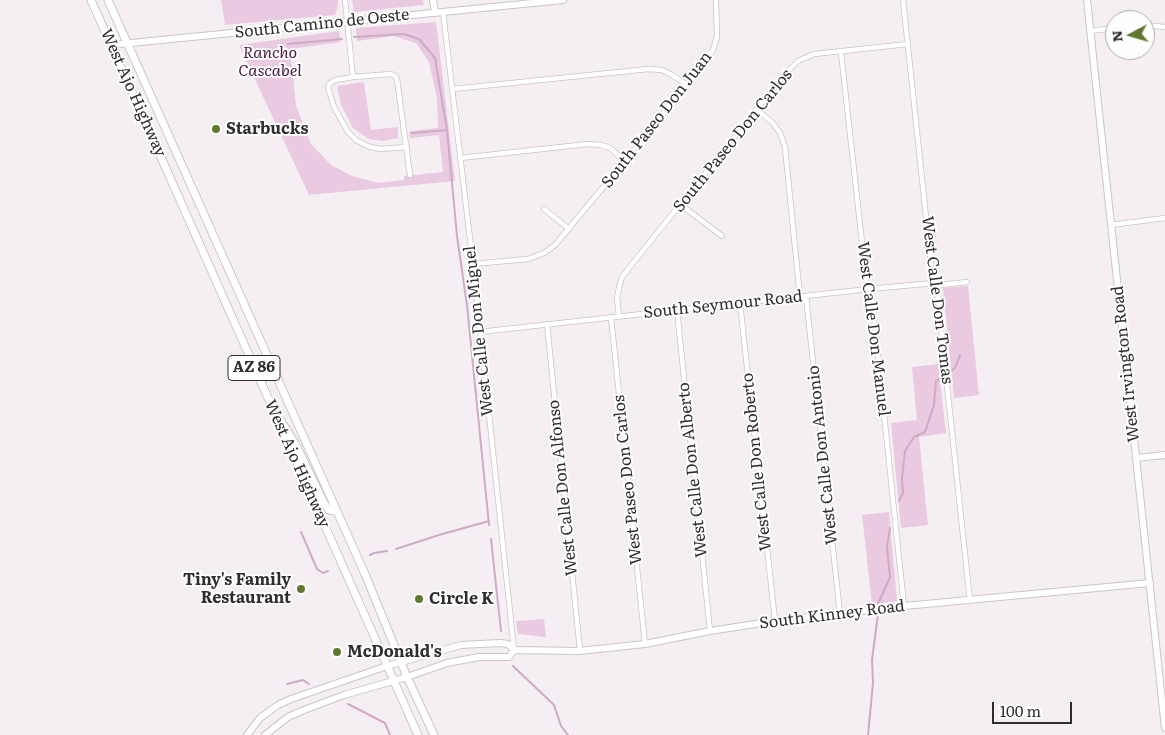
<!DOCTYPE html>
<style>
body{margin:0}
#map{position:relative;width:1165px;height:735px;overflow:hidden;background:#f5eff3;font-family:Literata,serif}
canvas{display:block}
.north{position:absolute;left:1105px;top:10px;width:50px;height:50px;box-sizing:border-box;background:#fffefe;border:1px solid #acaaab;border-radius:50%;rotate:264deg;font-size:14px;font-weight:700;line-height:20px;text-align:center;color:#2f2d2e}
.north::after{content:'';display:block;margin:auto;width:18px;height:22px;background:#5e792d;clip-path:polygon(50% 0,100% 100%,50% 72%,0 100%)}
.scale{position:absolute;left:992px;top:702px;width:80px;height:22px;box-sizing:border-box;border:2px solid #2f2d2e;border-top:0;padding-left:6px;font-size:15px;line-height:18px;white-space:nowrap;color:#2f2d2e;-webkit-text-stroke:4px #fffefe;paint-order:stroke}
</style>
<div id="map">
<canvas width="1165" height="735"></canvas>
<div class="north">N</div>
<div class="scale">100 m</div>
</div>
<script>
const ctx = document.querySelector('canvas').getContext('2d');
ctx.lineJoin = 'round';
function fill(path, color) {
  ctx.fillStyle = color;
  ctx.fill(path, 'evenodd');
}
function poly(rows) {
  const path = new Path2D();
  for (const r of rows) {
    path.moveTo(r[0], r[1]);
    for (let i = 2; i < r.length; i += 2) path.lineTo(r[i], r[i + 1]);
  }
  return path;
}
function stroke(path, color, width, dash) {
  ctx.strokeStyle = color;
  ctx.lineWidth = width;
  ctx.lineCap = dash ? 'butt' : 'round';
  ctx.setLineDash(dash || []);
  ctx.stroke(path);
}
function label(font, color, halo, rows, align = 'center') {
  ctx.font = font + ' Literata,serif';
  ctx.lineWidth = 4;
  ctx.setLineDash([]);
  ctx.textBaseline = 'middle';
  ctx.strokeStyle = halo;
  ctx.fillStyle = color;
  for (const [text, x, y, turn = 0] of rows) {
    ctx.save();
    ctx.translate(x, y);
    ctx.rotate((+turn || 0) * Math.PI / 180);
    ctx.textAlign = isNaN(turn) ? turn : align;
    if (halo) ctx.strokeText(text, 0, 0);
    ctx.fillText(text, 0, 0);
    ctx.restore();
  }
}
fill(poly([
 [221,0,338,0,338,5,335,15,225,25],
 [352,0,423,0,424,5,354,12],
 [436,22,455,181,309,195,239,45,339,31,341,42,290,49,296,106,311,144,331,165,352,176,378,183,404,180,404,176,443,172,439,135,410,138,409,134,410,131,438,128,437,98,429,62,416,43,394,36,357,41,356,28],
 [364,82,371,130,398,127,398,138,383,141,369,139,353,128,341,105,337,86],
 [968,286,979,395,954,398,943,288],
 [938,364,946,433,919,437,928,525,901,528,891,423,917,420,912,367],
 [889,512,897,601,872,604,862,515],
 [544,619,546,637,518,634,516,621]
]), '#e9cae0');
stroke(poly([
 [354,37,404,34,419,39,435,58,447,130,457,236,467,305,489,525],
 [288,44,342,39],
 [412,133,447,130],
 [950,372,955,368,960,355],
 [899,501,903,493,902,478,905,451,914,437,925,432,934,405,936,381,940,379],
 [301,532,317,569,323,573,328,571],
 [491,539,501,631],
 [396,549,439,535,489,521],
 [370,555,374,553,387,551],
 [878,604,890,577,887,547,890,528],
 [513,666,554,705,561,726,568,735],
 [287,684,303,680,309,684],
 [348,704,385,723,390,735],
 [868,735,873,683,872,660,878,614]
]), '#ceaac4', 2);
const street = poly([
 [345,0,353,77,391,74,395,76,397,79,410,175],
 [903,0,932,273,937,291,970,601],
 [443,12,473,264,514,649],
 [1145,25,1165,27],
 [1090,31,1115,28],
 [841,52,866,279,872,298,904,606],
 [353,77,335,80,329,84,328,88,334,107,348,132,356,140,367,146,380,149,407,147],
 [453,89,648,69,662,70,672,75,686,84],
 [757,110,772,122,780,133,785,147,800,297],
 [460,158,588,144,601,145,610,148,625,161],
 [681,205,722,236],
 [544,209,569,229],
 [1111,225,1165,218],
 [473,264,528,259,544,253,555,245,625,161,713,50,717,37,716,0],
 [806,296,840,614],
 [740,303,775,621],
 [677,310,710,631],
 [619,316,617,298,619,288,622,277,629,268,786,73,798,61,814,54,908,44],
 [611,317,645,644],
 [547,324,580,651],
 [479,332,869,289,935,283,941,285,967,282]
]);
const secondary = poly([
 [433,0,435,13],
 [1087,0,1165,728],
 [111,45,563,0],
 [1137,458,1165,455],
 [247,735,260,718,278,705,291,699,387,666,461,645,500,643,508,644,514,650,579,651,645,644,710,631,775,621,904,606,1150,583],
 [265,735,288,717,304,710,344,695,407,677,447,663,479,657,509,657,514,650]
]);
const primary = poly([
 [91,0,418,735],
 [108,0,365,574,407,677,434,735],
 [281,421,296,445,324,503,329,510,335,511]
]);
stroke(street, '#cbc5c9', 6);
stroke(secondary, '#cbc5c9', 8);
stroke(primary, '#cbc5c9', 9);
stroke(street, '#fff', 4.5);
stroke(secondary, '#fff', 6);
stroke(primary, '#fff', 7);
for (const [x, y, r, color] of [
 [216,129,5,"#5e792d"],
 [301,589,5,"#5e792d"],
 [419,599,5,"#5e792d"],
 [337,652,5,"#5e792d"]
]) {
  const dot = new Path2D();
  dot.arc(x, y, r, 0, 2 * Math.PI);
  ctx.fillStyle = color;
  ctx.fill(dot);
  stroke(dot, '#fffefe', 2);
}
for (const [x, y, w] of [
 [254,368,52]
]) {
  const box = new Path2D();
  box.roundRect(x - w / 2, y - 12.5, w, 25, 4);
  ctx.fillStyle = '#fffefe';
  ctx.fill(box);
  stroke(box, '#2f2d2e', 1);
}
label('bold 15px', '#2f2d2e', null, [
 ["AZ 86",254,368]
]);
label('16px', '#2f2d2e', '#fffefe', [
 ["South Camino de Oeste",322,24,-6],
 ["West Ajo Highway",133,93,66],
 ["South Paseo Don Juan",657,120,-52],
 ["South Paseo Don Carlos",733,141,-51],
 ["West Calle Don Tomas",937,300,83],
 ["South Seymour Road",723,305,-6],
 ["West Calle Don Manuel",873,329,83],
 ["West Calle Don Miguel",479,331,-96],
 ["West Irvington Road",1126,364,-96],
 ["West Calle Don Antonio",823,455,-96],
 ["West Calle Don Roberto",757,462,-96],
 ["West Ajo Highway",297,464,66],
 ["West Calle Don Alberto",693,470,-96],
 ["West Paseo Don Carlos",628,480,-96],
 ["West Calle Don Alfonso",563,488,-96],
 ["South Kinney Road",832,615,-7]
]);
label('italic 16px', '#481b3f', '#fffefe', [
 ["Rancho",270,53],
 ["Cascabel",270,71]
]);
label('bold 16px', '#2f2d2e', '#fffefe', [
 ["Starbucks",226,129],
 ["Tiny's Family",291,580,"right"],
 ["Restaurant",291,598,"right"],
 ["Circle K",429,599],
 ["McDonald's",347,652]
], 'left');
</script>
